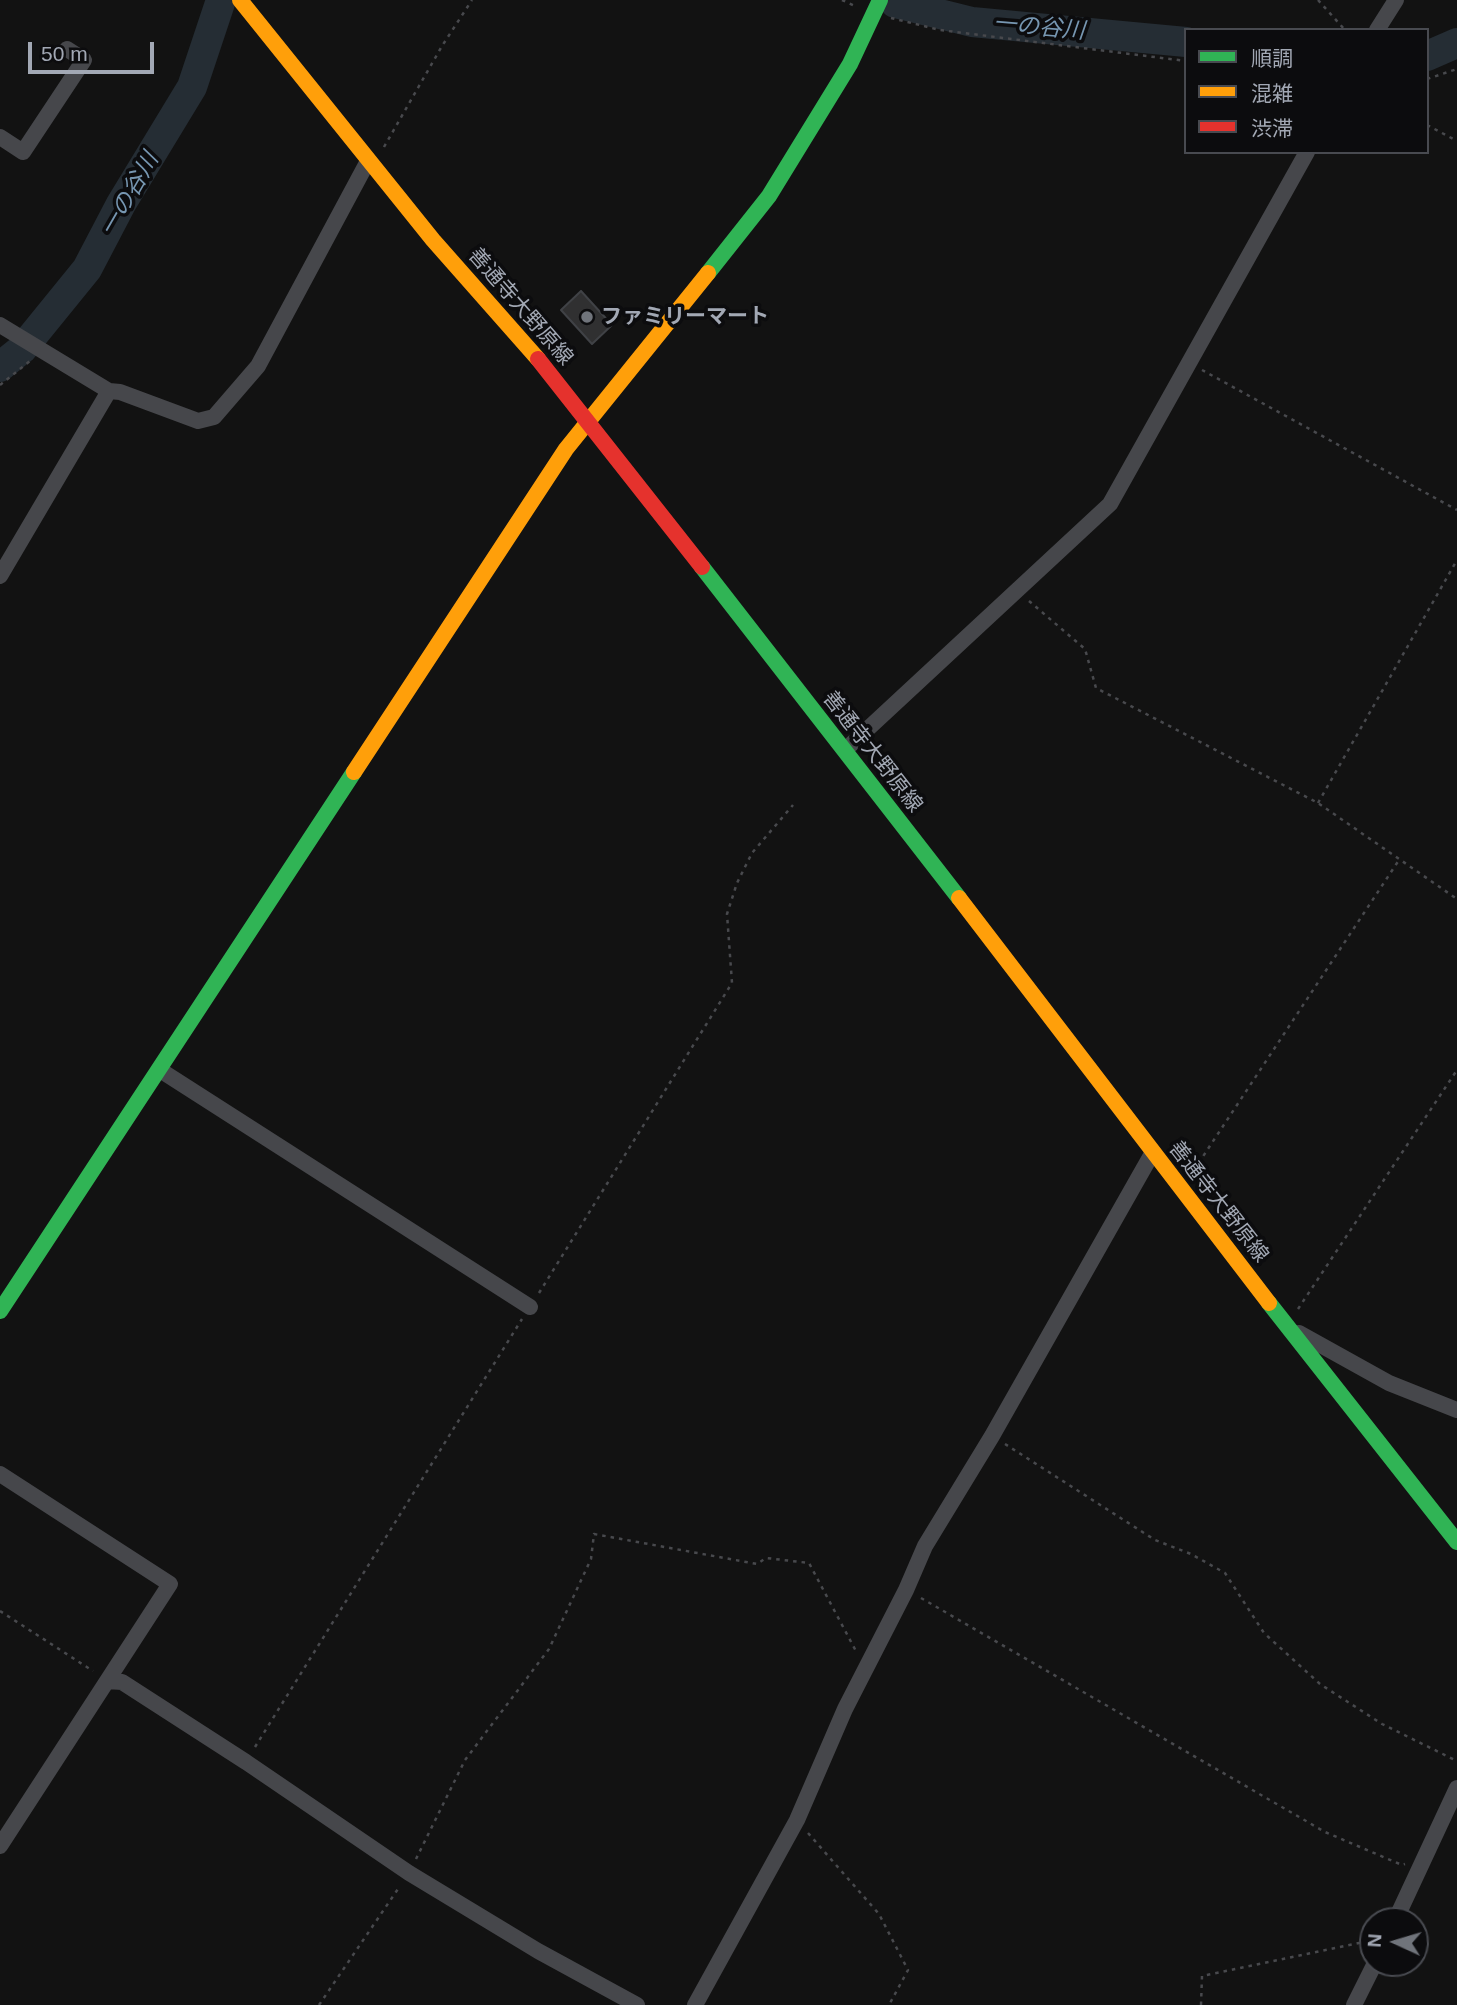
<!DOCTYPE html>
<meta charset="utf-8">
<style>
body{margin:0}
#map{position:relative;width:1457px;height:2005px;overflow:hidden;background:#121212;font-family:Arial,"Noto Sans JP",sans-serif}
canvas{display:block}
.legend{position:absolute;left:1184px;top:28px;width:245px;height:126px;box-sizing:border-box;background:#0c0c0e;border:2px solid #484a50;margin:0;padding:9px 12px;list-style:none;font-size:21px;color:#a2a8b4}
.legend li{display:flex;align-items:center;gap:14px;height:35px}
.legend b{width:35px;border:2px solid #484a50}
.north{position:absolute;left:1359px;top:1907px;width:70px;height:70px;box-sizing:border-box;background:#0c0c0e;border:2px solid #484a50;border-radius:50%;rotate:274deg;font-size:19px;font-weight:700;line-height:28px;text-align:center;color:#a2a8b4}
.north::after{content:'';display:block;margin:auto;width:24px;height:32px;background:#70747b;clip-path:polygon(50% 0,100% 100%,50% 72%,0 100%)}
.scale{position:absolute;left:28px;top:42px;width:126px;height:32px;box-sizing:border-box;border:4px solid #a2a8b4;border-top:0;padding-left:9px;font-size:21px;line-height:24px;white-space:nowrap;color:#a2a8b4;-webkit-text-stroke:5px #0c0c0e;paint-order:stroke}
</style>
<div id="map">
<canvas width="1457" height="2005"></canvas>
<ul class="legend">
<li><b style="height:9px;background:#30b455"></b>順調</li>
<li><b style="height:9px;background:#ff9f0a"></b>混雑</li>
<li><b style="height:9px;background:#e5322d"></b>渋滞</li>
</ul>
<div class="north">N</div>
<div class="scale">50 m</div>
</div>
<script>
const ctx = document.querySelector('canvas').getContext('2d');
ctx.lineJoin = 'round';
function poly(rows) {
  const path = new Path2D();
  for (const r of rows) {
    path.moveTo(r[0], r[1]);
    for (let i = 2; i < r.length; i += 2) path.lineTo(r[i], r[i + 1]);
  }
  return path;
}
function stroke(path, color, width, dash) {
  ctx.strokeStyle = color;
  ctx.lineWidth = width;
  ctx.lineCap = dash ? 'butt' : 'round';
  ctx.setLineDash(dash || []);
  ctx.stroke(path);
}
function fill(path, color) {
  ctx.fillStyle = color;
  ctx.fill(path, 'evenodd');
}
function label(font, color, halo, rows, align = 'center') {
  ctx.font = font + ' Arial,"Noto Sans JP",sans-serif';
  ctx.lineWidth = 7;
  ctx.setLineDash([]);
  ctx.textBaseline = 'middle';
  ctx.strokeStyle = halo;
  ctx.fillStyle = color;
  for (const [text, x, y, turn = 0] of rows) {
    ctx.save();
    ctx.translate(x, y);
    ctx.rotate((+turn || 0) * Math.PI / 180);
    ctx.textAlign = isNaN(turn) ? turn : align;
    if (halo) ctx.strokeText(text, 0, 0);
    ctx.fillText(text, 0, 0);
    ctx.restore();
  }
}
stroke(poly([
 [895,3,972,22,1186,42],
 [1427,56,1457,43],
 [0,367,22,349,87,269,121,204,192,87,221,0]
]), '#252d34', 30);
const building = poly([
 [581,291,612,325,592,344,561,310,581,291]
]);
fill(building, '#303031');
stroke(building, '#404246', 2);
stroke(poly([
 [842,0,855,6],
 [1318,0,1345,30],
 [891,18,940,30,1186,61],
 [1427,79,1457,69],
 [1427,125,1457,141],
 [384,147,442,46,472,0],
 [1202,370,1457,510],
 [0,385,30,361],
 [1029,601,1085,649,1096,688,1318,803,1457,899],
 [1318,803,1457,560],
 [1194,1170,1399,860],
 [539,1293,732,983,727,914,737,883,752,853,793,805],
 [1298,1309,1457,1070],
 [1005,1444,1155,1540,1191,1554,1225,1573,1264,1633,1320,1684,1382,1724,1457,1761],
 [921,1598,1325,1832,1402,1865,1405,1864],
 [0,1611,93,1671],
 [255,1747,522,1319],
 [808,1833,879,1914,908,1970,889,2005],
 [416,1859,465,1760,549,1649,591,1559,594,1534,757,1564,766,1558,809,1563,857,1653],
 [319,2005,400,1886],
 [1201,2005,1202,1976,1373,1940]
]), '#48494d', 2.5, [3.5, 5]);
stroke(poly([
 [1377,30,1396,0],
 [0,137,23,152,84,60,67,49],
 [0,325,109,391,120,392,198,421,214,417,258,366,368,161],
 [0,576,109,391],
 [845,750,1110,504,1307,152],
 [160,1070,530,1307],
 [1299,1333,1389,1383,1457,1410],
 [0,1474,170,1584,0,1846],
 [107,1681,122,1682,246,1762,409,1873,538,1951,637,2005],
 [1395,1921,1457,1788],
 [695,2005,797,1820,845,1709,906,1590,925,1546,992,1436,1153,1152],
 [1354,2005,1375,1963]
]), '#46474b', 16);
stroke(poly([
 [708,273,769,196,850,64,880,0],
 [702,567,959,898],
 [1269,1303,1457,1542],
 [0,1311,354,772]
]), '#30b455', 16);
stroke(poly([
 [240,0,433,240,538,359],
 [354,772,566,449,708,273],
 [959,898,1269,1303]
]), '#ff9f0a', 16);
stroke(poly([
 [538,359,702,567]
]), '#e5322d', 16);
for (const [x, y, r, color] of [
 [587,317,7,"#70747b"]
]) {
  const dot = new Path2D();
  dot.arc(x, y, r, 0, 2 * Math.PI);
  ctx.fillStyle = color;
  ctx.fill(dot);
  stroke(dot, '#0c0c0e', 2.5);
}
label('21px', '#a2a8b4', '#0c0c0e', [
 ["善通寺大野原線",520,307,49],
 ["善通寺大野原線",872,752,52],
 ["善通寺大野原線",1218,1202,52]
]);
label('bold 21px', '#a2a8b4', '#0c0c0e', [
 ["ファミリーマート",601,317]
], 'left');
label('italic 23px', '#7797b2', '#0c0c0e', [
 ["一の谷川",1039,28,5],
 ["一の谷川",130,195,-60]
]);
</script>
